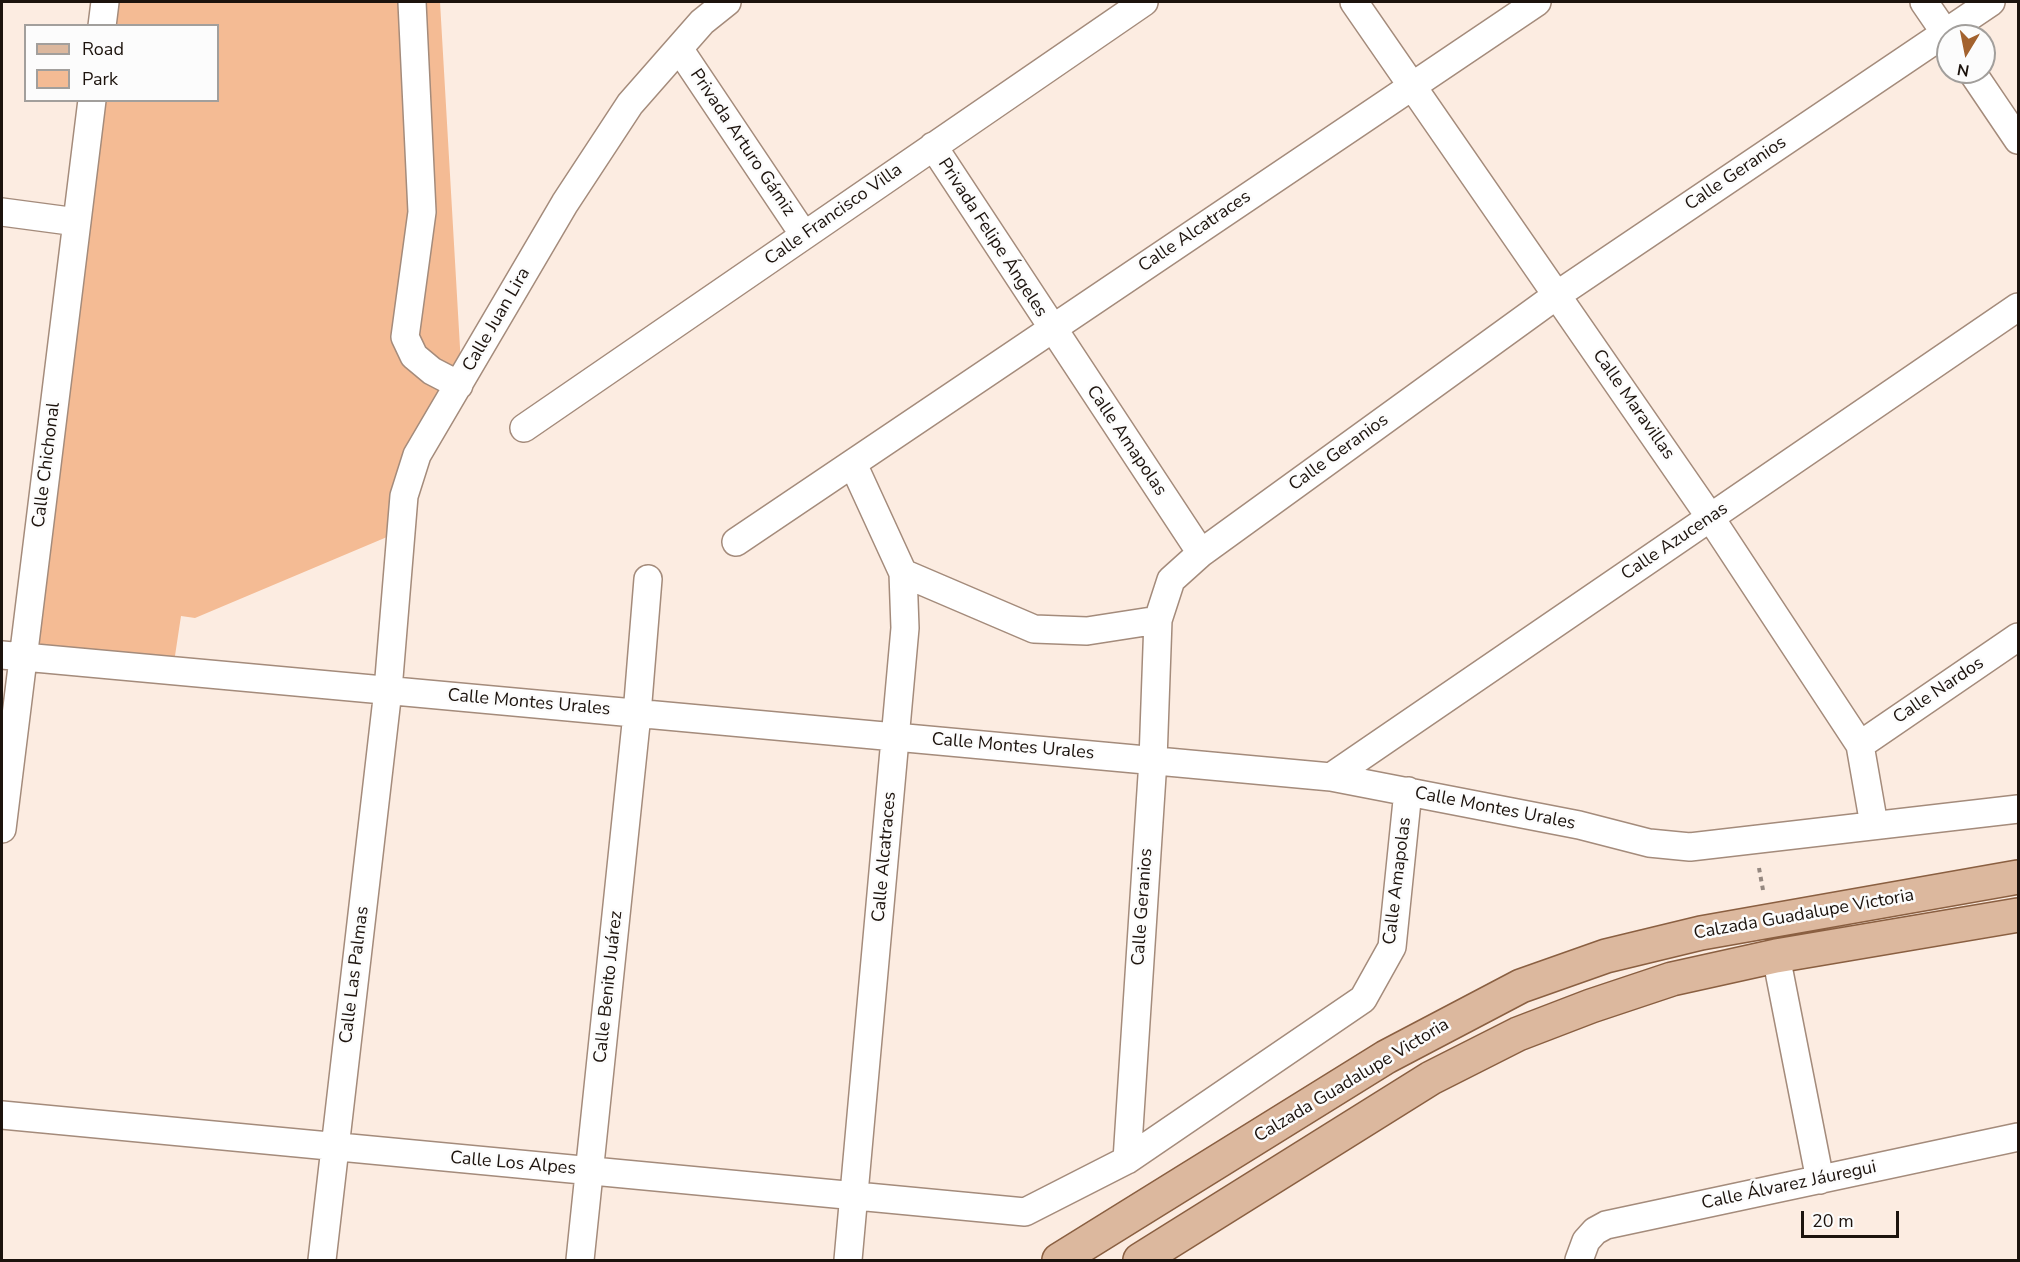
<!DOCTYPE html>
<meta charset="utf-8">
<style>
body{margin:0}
#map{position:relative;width:2020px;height:1262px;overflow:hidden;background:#fcece1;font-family:"Nunito Sans",sans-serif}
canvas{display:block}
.frame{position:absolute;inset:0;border:3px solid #1c130d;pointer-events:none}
.legend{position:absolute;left:24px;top:24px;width:195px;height:78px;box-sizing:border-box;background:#fcfcfc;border:2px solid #a29f9c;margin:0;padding:8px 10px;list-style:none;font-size:18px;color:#1c130d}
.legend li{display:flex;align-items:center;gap:12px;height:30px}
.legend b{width:30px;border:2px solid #a29f9c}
.north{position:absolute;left:1936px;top:24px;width:60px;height:60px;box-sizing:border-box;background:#fcfcfc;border:2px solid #a29f9c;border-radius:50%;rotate:190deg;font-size:16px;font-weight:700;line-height:24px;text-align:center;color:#1c130d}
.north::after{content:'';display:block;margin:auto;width:21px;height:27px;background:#a3622e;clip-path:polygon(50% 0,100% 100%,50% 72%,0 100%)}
.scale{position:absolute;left:1801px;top:1211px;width:98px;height:27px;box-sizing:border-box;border:3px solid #1c130d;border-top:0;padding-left:8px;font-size:18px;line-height:21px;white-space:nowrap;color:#1c130d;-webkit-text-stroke:4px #fcfcfc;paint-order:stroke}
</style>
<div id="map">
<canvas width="2020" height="1262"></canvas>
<div class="frame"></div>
<ul class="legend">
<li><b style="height:8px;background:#dcb89e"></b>Road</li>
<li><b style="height:16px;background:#f4bb94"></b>Park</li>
</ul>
<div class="north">N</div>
<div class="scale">20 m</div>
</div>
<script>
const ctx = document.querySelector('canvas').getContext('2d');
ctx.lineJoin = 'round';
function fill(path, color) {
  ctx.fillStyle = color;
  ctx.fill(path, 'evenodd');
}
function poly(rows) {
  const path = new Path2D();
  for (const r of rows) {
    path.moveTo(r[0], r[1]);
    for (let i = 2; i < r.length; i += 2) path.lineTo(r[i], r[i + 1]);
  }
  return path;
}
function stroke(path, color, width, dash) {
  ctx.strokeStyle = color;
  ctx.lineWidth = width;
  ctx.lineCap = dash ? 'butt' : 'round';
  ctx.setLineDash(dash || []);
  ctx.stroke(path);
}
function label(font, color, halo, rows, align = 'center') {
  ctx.font = font + ' "Nunito Sans",sans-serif';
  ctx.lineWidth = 5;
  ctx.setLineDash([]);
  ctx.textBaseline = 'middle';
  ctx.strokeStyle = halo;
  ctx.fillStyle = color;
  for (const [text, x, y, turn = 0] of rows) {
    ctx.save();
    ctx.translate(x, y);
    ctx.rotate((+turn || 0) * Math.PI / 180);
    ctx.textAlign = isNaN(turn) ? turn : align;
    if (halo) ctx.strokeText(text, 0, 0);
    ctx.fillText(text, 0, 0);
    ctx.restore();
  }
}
fill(poly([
 [109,2,440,2,461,365,387,537,195,618,181,616,173,669,24,656,96,101,218,100,218,26,106,25]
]), '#f4bb94');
const street = poly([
 [412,2,422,212,405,337,414,356,432,371,459,385],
 [1354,2,1710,517,1860,745,1874,825],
 [1924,2,1948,37],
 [102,26,105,2],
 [680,50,804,235],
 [1972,72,2018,140],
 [933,146,1201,553],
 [2,212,77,222],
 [524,428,1144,2],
 [736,542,1537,2],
 [903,573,1034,629,1087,631,1158,620],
 [2,655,1331,777,1579,825,1649,843,1690,847,2018,809],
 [1860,745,2018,637],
 [1331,777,2018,307],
 [2,829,92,100],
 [1776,956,1820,1180],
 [2,1115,1025,1212,1127,1160,1363,999,1392,947,1408,791],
 [1127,1160,1153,760,1158,620,1171,580,1201,553,1557,295,1991,2],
 [322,1260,388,690,404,496,417,455,565,203,630,104,702,22,727,2],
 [580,1260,637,714,648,579],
 [848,1260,905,628,903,573,853,464],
 [1579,1260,1586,1241,1595,1231,1606,1225,2018,1137]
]);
const primary = poly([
 [1059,1260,1386,1057,1521,986,1606,956,1701,933,2018,877],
 [1140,1260,1431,1078,1518,1034,1591,1006,1672,979,1776,956,2018,915]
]);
stroke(street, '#a48b7b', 30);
stroke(primary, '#8a5f41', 36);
stroke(poly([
 [1759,868,1763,890]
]), '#958880', 4, [4.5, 4.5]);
stroke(street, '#fff', 27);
stroke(primary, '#dcb89e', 33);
label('18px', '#1c130d', '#fcfcfc', [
 ["Privada Arturo Gámiz",742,143,56],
 ["Calle Geranios",1736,174,-34],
 ["Calle Francisco Villa",834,215,-35],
 ["Calle Alcatraces",1195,232,-34],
 ["Privada Felipe Ángeles",992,238,57],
 ["Calle Juan Lira",497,320,-60],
 ["Calle Maravillas",1633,405,55],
 ["Calle Amapolas",1126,441,56],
 ["Calle Geranios",1339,453,-36],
 ["Calle Chichonal",47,465,-83],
 ["Calle Azucenas",1675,542,-34],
 ["Calle Nardos",1939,691,-34],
 ["Calle Montes Urales",529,703,5],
 ["Calle Montes Urales",1013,747,5],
 ["Calle Montes Urales",1495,809,11],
 ["Calle Alcatraces",885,857,-85],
 ["Calle Amapolas",1398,881,-83],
 ["Calle Geranios",1143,907,-86],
 ["Calzada Guadalupe Victoria",1804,915,-10],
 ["Calle Las Palmas",355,975,-83],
 ["Calle Benito Juárez",609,987,-84],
 ["Calzada Guadalupe Victoria",1352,1081,-31],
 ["Calle Los Alpes",513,1164,5],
 ["Calle Álvarez Jáuregui",1789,1186,-12]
]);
</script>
